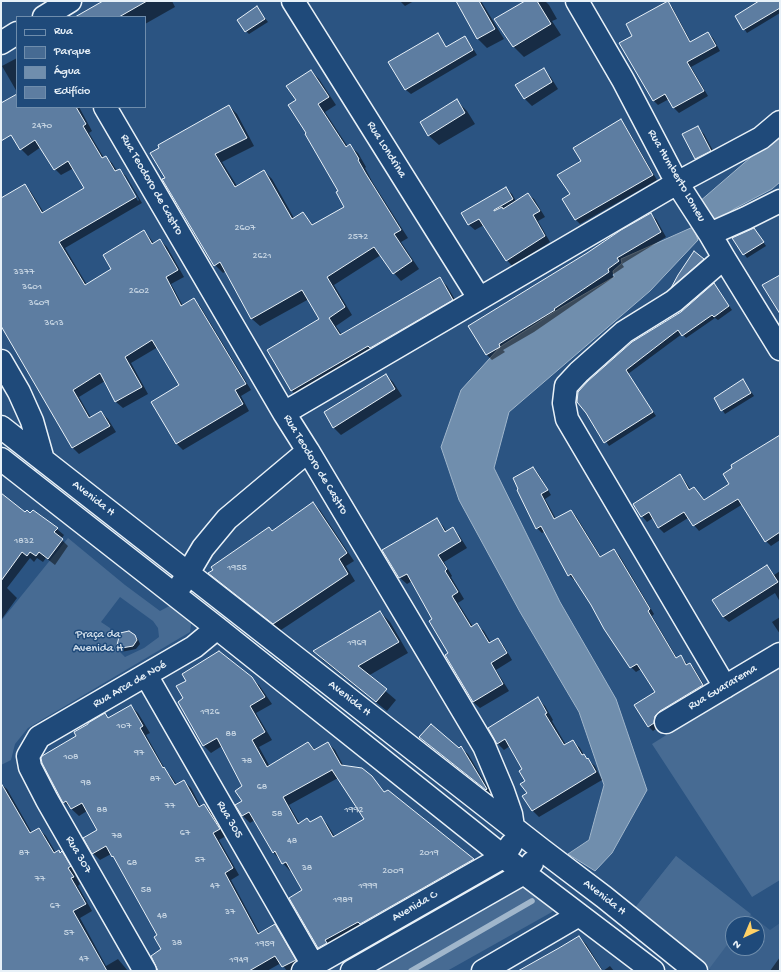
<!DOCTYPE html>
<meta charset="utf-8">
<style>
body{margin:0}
#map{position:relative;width:781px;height:972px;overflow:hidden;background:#2b5482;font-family:"Gochi Hand",sans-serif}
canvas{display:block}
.frame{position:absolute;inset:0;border:2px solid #e8f1f8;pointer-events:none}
.legend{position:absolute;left:16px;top:16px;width:130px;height:92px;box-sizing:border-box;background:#1f4a7a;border:1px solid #6f8dac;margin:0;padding:5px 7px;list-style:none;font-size:12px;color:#e8f1f8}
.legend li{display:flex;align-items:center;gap:8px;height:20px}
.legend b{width:20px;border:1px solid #6f8dac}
.north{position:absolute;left:725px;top:916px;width:40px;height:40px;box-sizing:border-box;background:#1f4a7a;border:1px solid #6f8dac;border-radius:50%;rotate:224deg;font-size:11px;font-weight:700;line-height:16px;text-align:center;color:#e8f1f8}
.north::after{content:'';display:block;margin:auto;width:14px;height:18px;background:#ffd166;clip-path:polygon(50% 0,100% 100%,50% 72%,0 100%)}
</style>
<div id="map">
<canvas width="781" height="972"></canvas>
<div class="frame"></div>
<ul class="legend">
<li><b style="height:5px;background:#1f4a7a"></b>Rua</li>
<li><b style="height:11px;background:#476b93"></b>Parque</li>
<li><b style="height:11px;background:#708ead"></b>Água</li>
<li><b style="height:11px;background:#5d7da1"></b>Edifício</li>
</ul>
<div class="north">N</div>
</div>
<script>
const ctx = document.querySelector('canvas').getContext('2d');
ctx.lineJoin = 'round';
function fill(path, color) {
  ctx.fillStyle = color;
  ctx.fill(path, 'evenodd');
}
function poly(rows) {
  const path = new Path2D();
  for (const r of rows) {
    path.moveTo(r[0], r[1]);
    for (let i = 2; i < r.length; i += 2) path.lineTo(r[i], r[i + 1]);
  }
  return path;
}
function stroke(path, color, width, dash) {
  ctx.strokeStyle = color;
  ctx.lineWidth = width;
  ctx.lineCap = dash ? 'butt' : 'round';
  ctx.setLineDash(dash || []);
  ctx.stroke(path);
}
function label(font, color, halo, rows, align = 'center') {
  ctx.font = font + ' "Gochi Hand",sans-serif';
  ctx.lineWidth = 3;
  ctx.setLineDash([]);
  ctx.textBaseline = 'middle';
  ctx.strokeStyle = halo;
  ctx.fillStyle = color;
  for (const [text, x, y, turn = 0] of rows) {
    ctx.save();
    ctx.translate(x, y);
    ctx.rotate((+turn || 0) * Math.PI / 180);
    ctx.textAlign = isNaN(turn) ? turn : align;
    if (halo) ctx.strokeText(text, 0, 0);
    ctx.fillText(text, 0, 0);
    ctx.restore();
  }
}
fill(poly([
 [676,856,770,930,780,923,780,971,712,971,634,909],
 [733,924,757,924,757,948,733,948]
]), '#3a608b');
fill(poly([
 [68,538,125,585,160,611,175,603,192,618,190,632,28,728,15,744,11,760,1,765,1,621],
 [120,597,153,621,158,628,159,637,144,648,125,657,120,652,122,648,132,646,134,645,137,638,135,635,129,631,113,634,110,628,101,622],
 [780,664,780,880,752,897,652,744],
 [676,856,751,914,743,924,733,924,733,937,709,969,634,909],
 [527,881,556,904,552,912,447,971,366,971]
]), '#476b93');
const water = poly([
 [780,136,780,182,772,189,734,209,713,225,699,202,758,151,780,136],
 [693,227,698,240,650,291,509,412,494,468,560,602,616,699,647,790,612,853,595,871,568,854,589,840,604,785,579,712,520,612,459,500,441,447,461,390,500,347,562,307,614,277,613,271,622,263,621,259,693,227]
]);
fill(water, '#708ead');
stroke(water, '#a0b6cb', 1);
fill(poly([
 [105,1,172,1,175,7,145,24,145,17,77,17],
 [400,1,414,1,405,6],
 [463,1,481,1,504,39,487,48,478,39,458,4],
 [527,1,545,1,549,5,557,19,552,21,561,35,524,57,513,46],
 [761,1,780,1,780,13,747,33,736,16],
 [667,2,672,7,691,42,708,33,713,38,720,51,691,67,708,96,679,113,674,108,669,99,658,105,653,100,634,36],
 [257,8,268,22,249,34,246,31],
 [438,34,447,48,465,38,469,42,477,55,411,94,406,90,390,63],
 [17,58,17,92,2,66],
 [543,69,550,76,558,89,532,106,525,99],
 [311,71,319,79,336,105,325,112,348,147,350,146,358,153,366,167,365,168,373,183,408,238,401,242,419,269,401,281,394,273,381,255,334,285,352,315,336,326,342,335,440,279,447,286,460,308,299,398,291,390,321,319,309,299,260,326,252,319,226,271,223,273,215,265,164,180,229,106,237,114,254,146,222,162,237,186,264,171,272,179,294,218,303,213,314,226,345,207,339,192,308,134,297,100],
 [17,95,17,107,79,107,92,131,89,133,104,158,106,157,112,163,117,171,119,170,126,176,142,203,65,248,87,285,112,270,144,231,150,238,154,244,160,240,167,247,184,277,171,284,183,306,194,299,200,306,251,390,241,396,249,411,183,450,176,443,180,385,158,347,131,363,148,394,123,408,116,402,105,381,79,397,91,418,101,412,108,419,116,432,79,454,73,448,1,323,1,198,25,185,31,192,44,213,86,188,74,168,61,175,55,169,41,147,28,156,21,149,8,128,11,98],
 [123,176,125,176,139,200,138,201],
 [457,101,467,111,475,124,439,145,428,135],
 [621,121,625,125,657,180,580,224,576,220,571,195,582,161],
 [697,127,704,134,717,158,703,165,696,158],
 [506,188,512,194,516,201,528,194,534,199,545,217,538,221,550,242,512,266,507,260,484,225,475,230,469,225,463,213],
 [650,214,656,219,666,237,622,264,624,267,612,275,614,277,534,332,503,350,505,352,492,360,487,355,469,326],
 [754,229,766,246,747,258,733,238],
 [703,259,707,262,674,290,672,287,679,275],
 [714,284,732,310,718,320,715,318,686,338,682,334,628,374,656,416,609,446,587,413,578,402],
 [386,375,393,382,402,396,341,435,334,428,325,413],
 [743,380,754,396,725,414,715,398],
 [780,435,780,540,771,546,766,541,743,504,699,531,688,518,664,533,659,528,653,518,647,522,642,516,680,476,685,481,691,490,694,488,705,500,730,484],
 [533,468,538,473,551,495,545,499,556,519,571,511,576,516,601,557,614,550,619,555,654,614,652,616,677,658,681,656,688,665,690,664,694,668,707,690,653,731,648,726,656,693,641,669,636,672,631,667,575,579,574,580,569,575,545,531,542,533,537,528],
 [1,494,25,513,57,529,64,535,61,539,68,546,55,565,46,558,43,562,37,558,34,562,30,558,7,588,17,598,1,620],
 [313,503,320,510,354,561,346,566,355,581,281,630,217,580,269,528,273,532],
 [436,519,443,526,447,532,453,529,459,535,467,548,444,562,452,576,451,577,464,599,458,603,473,627,477,625,484,631,491,643,498,639,504,646,512,660,496,670,509,691,480,708,473,702,434,619,412,581,407,584,400,578,384,550],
 [767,566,774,575,780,571,780,602,775,593,729,622,723,617],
 [380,612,390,622,408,653,368,676,396,700,387,711,324,661,314,651],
 [780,617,780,634,772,622],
 [121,634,135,636,138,639,140,644,136,649,121,652,117,649],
 [251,678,259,685,272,704,256,713,272,740,259,747,270,767,308,743,316,750,328,743,335,750,344,767,371,776,385,793,388,791,480,866,326,955,319,948,304,890,291,870,290,871,273,852,255,820,250,823,242,815,244,787,222,746,211,753,204,746,179,702],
 [338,778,366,819,335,837,327,824,320,817,311,823,300,824,289,805],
 [538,699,545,706,553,720,552,721,566,745,573,741,580,748,585,757,595,766,602,780,539,817,532,810,523,770,510,746,504,750,497,743],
 [131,706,138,713,150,733,146,735,166,771,171,776,177,785,184,781,191,788,201,807,204,805,211,812,226,836,219,840,239,875,231,880,260,934,275,925,282,932,302,967,294,971,287,971,281,963,267,971,158,971,163,950,158,936,116,859,111,854,100,860,93,853,85,839,98,831,87,811,79,816,64,802,77,736,105,715,109,719],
 [427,743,459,750,461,748,468,754,493,796],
 [1,784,7,789,32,833,39,829,46,836,56,853,62,852,69,859,77,874,75,875,80,884,78,886,92,911,80,918,106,966,118,959,128,971,130,971,1,971],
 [579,937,586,944,603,971,610,966,614,971,520,971],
 [780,957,780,971,770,971]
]), '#0007');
stroke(poly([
 [411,971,532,901]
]), '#a0b6cb', 5.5);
const building = poly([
 [103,1,147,1,119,17,75,17,103,1],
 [456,1,479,1,495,29,477,39,456,1],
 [525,1,537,1,551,24,513,47,494,19,525,1],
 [668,1,690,42,708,32,716,46,687,62,704,91,673,108,665,94,653,101,619,43,632,36,626,24,668,1],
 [759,1,780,1,780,8,743,30,735,16,759,1],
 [257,6,265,19,245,32,237,20,257,6],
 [438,33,446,47,465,36,473,50,405,90,388,62,438,33],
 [544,68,552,82,524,99,515,85,544,68],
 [311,70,329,97,318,104,346,147,350,144,359,159,358,160,366,174,401,230,394,234,412,261,393,274,374,247,327,277,345,307,329,318,340,335,440,277,453,300,370,348,368,346,291,391,267,350,319,319,302,290,251,319,220,262,214,266,162,179,165,178,150,153,159,148,158,145,229,105,247,138,215,154,235,187,264,170,292,219,303,212,312,225,344,207,336,192,338,191,305,134,306,133,288,105,296,100,286,86,311,70],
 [17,94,17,107,76,107,86,124,83,126,102,158,106,156,115,171,120,169,136,197,59,242,85,285,111,269,103,255,144,230,152,244,160,239,178,270,166,277,181,306,194,298,246,384,235,390,243,404,176,444,151,402,179,385,152,340,125,357,142,387,115,402,100,373,73,390,89,418,101,411,110,426,72,448,1,326,1,198,25,184,42,213,84,188,68,161,54,170,35,140,20,150,11,135,1,141,1,103,17,94],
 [457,99,465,113,428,136,420,122,457,99],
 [621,119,653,175,575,220,562,199,570,194,557,175,581,161,573,148,621,119],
 [698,126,711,151,695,159,682,134,698,126],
 [506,187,513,199,494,210,494,211,502,207,503,209,528,193,540,211,533,215,545,236,506,261,479,219,468,225,461,213,506,187],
 [651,213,661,232,617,258,619,261,608,269,609,272,554,309,555,310,499,344,500,347,486,355,468,326,587,253,621,230,651,213],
 [754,228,764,242,743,255,732,238,754,228],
 [694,251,704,259,671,288,678,275,694,251],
 [780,275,780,314,762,285,780,275],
 [714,283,729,306,714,317,712,315,682,336,678,330,626,370,653,412,604,443,586,413,577,402,578,392,588,381,632,342,681,312,714,283],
 [386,374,395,389,333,428,324,412,386,374],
 [743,379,751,393,721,411,714,398,743,379],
 [780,435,780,532,765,542,738,499,693,526,684,512,658,528,649,512,641,517,633,504,680,474,689,490,694,487,704,500,729,484,723,474,732,468,731,465,780,435],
 [533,467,548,490,541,494,554,519,571,510,600,557,614,549,650,609,648,611,676,658,681,655,686,665,690,663,703,685,660,711,655,716,654,723,648,727,634,705,655,692,637,664,630,668,604,629,591,605,571,574,568,576,541,526,536,529,517,490,518,489,513,478,533,467],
 [1,493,25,512,27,510,30,513,33,510,58,528,54,532,63,539,48,559,39,552,36,556,30,552,27,556,22,552,1,581,1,493],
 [313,502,347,553,339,559,348,574,273,624,208,573,213,570,211,567,269,527,272,531,313,502],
 [437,518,445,532,453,527,461,541,438,555,447,569,445,571,458,592,452,596,471,627,477,623,489,643,498,638,507,653,491,663,503,684,473,702,445,655,448,653,429,621,432,619,407,574,399,578,382,550,437,518],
 [767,565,778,582,723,617,712,600,767,565],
 [380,611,399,642,358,666,387,689,376,702,313,651,380,611],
 [129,631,135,635,137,640,133,646,116,649,120,633,129,631],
 [219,651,252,677,265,697,250,706,265,732,252,740,267,767,308,742,314,750,328,742,341,765,362,768,372,776,384,792,388,790,474,859,360,924,358,922,325,940,327,943,318,948,289,898,302,890,286,862,282,864,275,851,273,853,249,812,242,816,235,805,242,801,235,791,242,786,217,738,203,746,178,702,183,698,176,686,186,681,182,674,219,651],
 [332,770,364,819,333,837,321,816,310,822,307,818,298,824,283,797,332,770],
 [538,697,547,713,545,714,564,745,573,740,582,755,584,754,587,759,588,758,596,772,532,811,522,796,527,793,520,784,525,781,519,771,522,769,505,739,497,744,488,728,538,697],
 [131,705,143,726,140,728,163,768,164,767,175,785,184,780,199,807,204,804,220,829,213,833,233,868,225,873,258,934,275,924,296,960,282,967,275,956,249,971,158,971,151,956,161,949,154,937,157,935,113,856,112,857,106,846,92,854,83,838,97,830,82,803,71,809,66,801,63,803,42,763,41,758,42,756,76,736,74,732,88,724,88,723,105,713,108,718,131,705],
 [431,724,459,748,461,746,487,789,486,790,419,737,431,724],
 [1,783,30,833,39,828,54,853,59,850,60,853,62,851,71,866,68,868,74,877,71,878,86,904,73,911,107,971,1,971,1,783],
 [579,936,602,971,518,971,559,948,579,936]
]);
fill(building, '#5d7da1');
stroke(building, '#e8f1f8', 1);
const minor = poly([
 [293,1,479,298],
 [577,1,623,80,677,183,710,234,724,258,780,349],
 [44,17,70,1],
 [1,43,17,33],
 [105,107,284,413,308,451,484,746,503,791,511,814,513,827],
 [710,234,746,218,780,201],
 [724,258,674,301,624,332,579,372,566,386,564,403,567,419,725,687],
 [1,361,19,392,32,421,43,460],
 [284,413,677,183,761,138,780,122],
 [1,427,542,850,604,897,696,971],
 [1,459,217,628,524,873,653,971],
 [181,585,203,548,227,519,308,451],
 [146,675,313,965],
 [666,722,780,654],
 [145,971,47,800,30,767,28,756,39,737,194,647,217,628],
 [303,971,503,857,511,845],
 [352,971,524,873,532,863],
 [483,971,579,915]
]);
stroke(minor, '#e8f1f8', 25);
stroke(minor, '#1f4a7a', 22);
label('10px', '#c5d4e2', null, [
 ["2470",42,126],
 ["2607",245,228],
 ["2572",358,237],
 ["2621",262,256],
 ["3377",24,272],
 ["3601",32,287],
 ["2602",139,291],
 ["3609",39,303],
 ["3613",54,323],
 ["1832",24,541],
 ["1955",237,568],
 ["1969",357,643],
 ["1926",210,712],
 ["107",124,726],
 ["88",231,734],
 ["97",139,753],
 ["108",71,757],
 ["78",247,761],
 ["87",155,779],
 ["98",86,783],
 ["68",262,787],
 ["77",170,806],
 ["88",102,810],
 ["1992",354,810],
 ["58",277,814],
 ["67",185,833],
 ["78",117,836],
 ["48",292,841],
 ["87",24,853],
 ["2019",429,853],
 ["57",200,860],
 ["68",132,863],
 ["38",307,868],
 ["2009",393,871],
 ["77",40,879],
 ["47",215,886],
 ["1999",368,886],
 ["58",146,890],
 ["1989",343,900],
 ["67",55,906],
 ["37",230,912],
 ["48",162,916],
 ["57",69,933],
 ["38",177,943],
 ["1959",265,944],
 ["47",84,959],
 ["1949",239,960]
]);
label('12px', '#e8f1f8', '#1f4a7a', [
 ["Rua Londrina",386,150,58],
 ["Rua Humberto Lomeu",676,176,60],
 ["Rua Teodoro de Castro",151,185,60],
 ["Rua Teodoro de Castro",315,465,59],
 ["Avenida H",93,499,38],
 ["Rua Arca de Noé",130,685,-30],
 ["Rua Guararema",723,688,-31],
 ["Avenida H",349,699,38],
 ["Rua 305",229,820,60],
 ["Rua 307",78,855,60],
 ["Avenida H",604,898,38],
 ["Avenida C",415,907,-30]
]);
label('12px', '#d0dde9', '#1f4a7a', [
 ["Praça da",98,635],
 ["Avenida H",98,649]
]);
</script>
